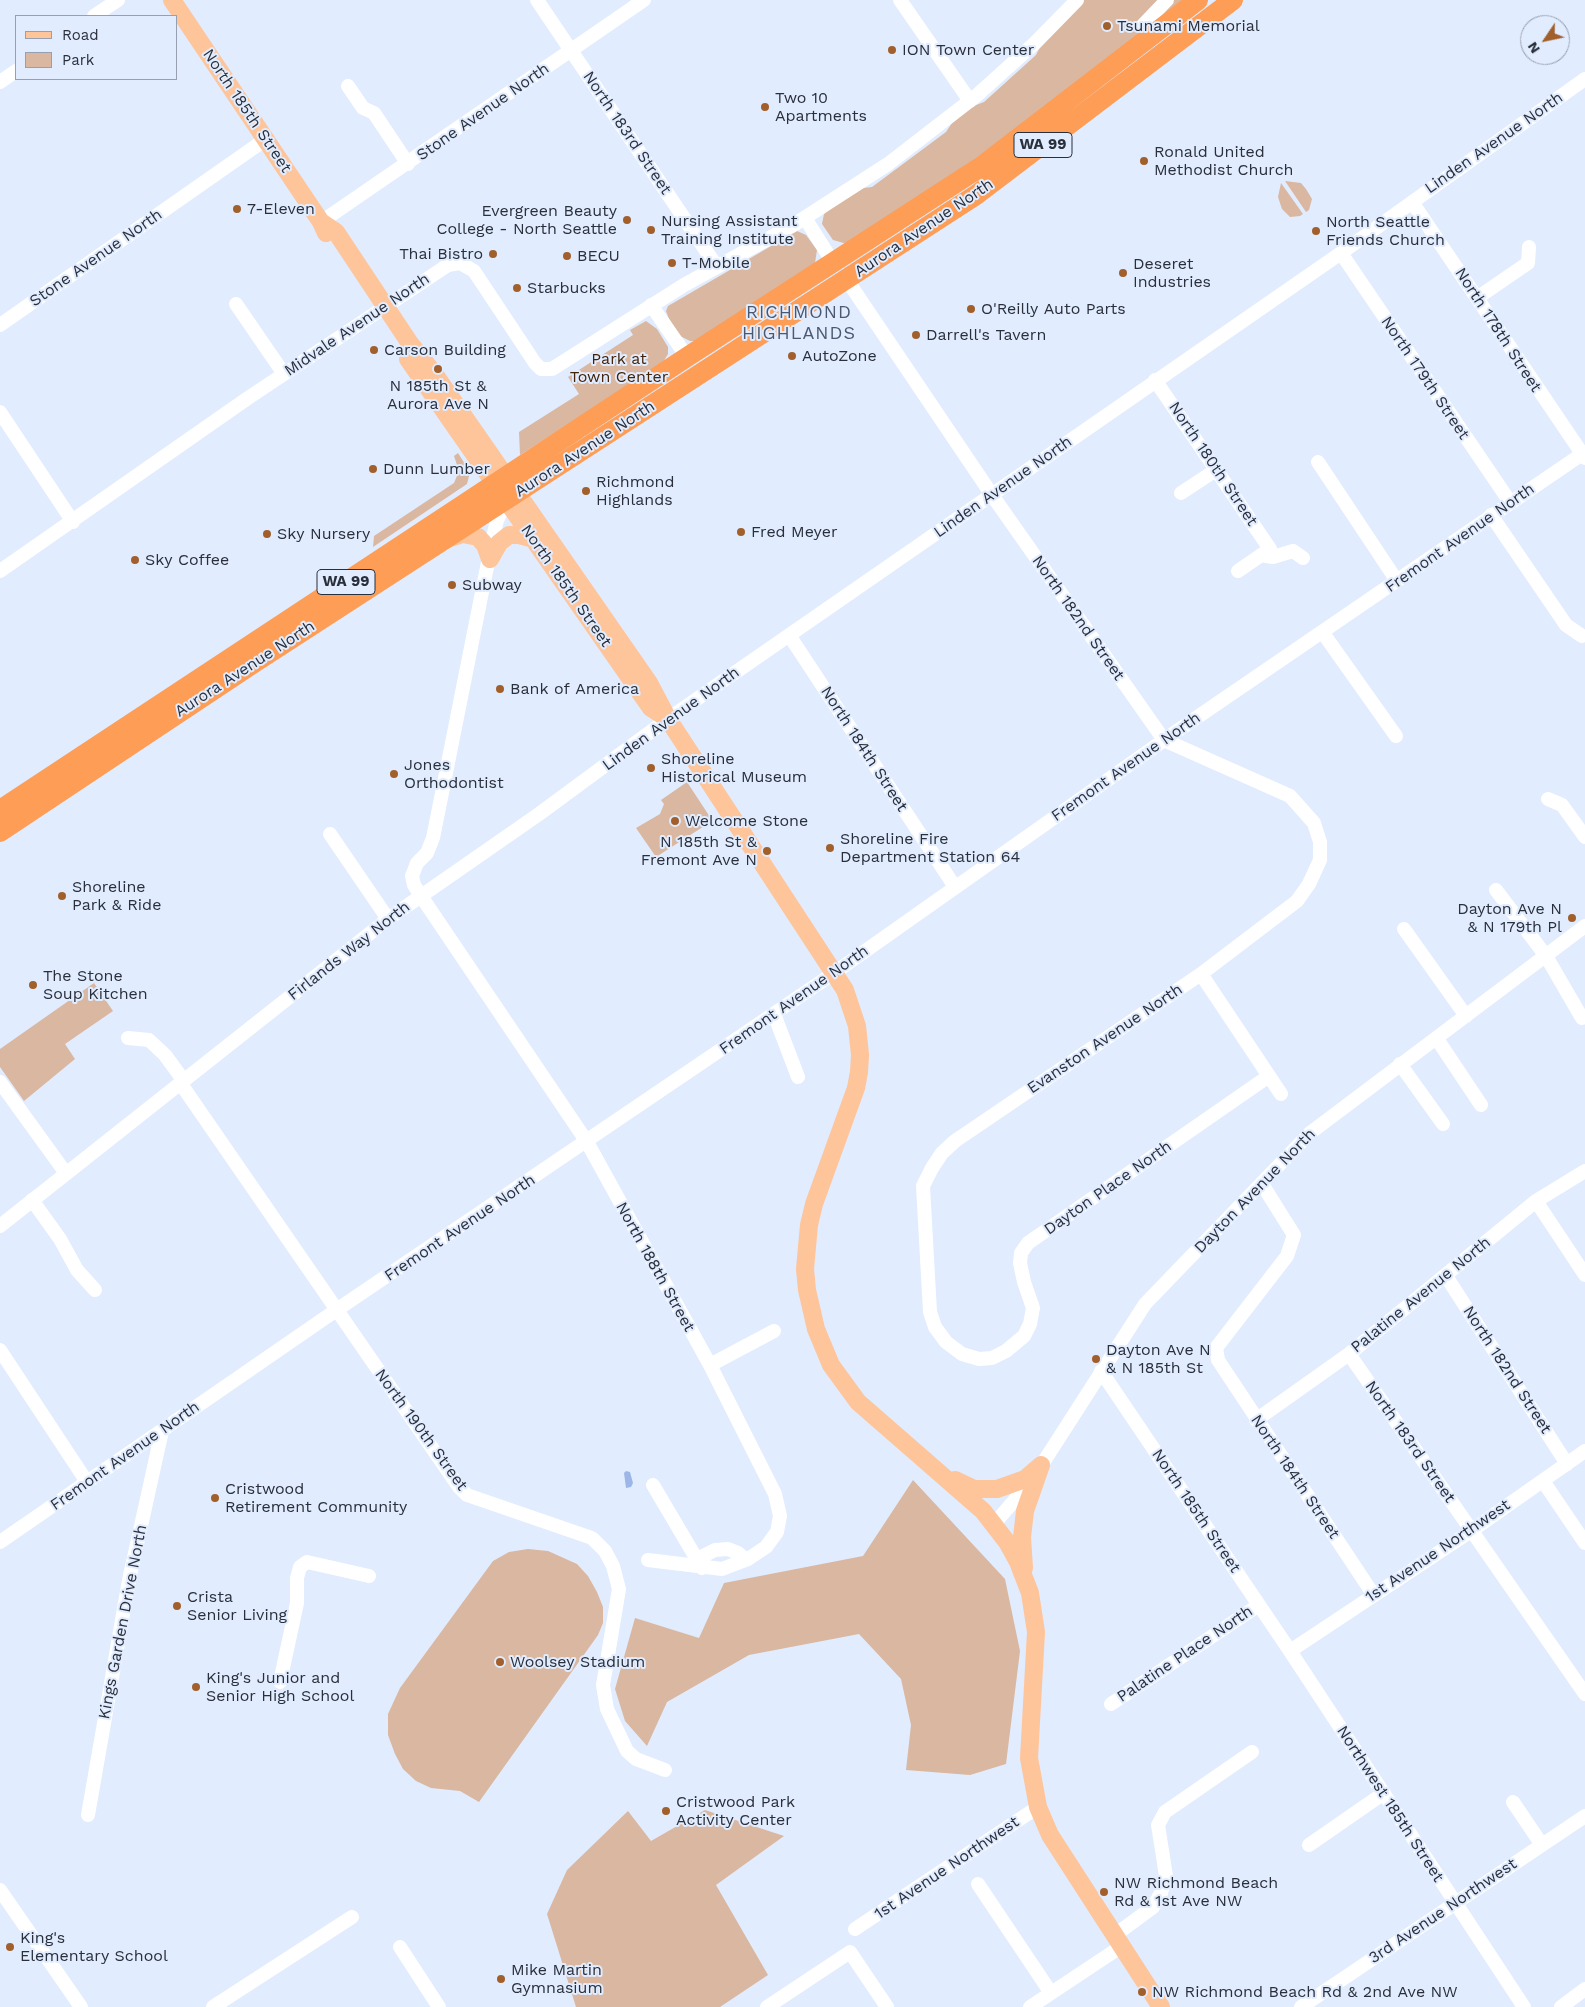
<!DOCTYPE html>
<style>
body{margin:0}
#map{position:relative;width:1585px;height:2007px;overflow:hidden;background:#e1ecfe;font-family:"Work Sans",sans-serif}
canvas{display:block}
.legend{position:absolute;left:15px;top:15px;width:162px;height:65px;box-sizing:border-box;background:#e1ecfe;border:1px solid #97a0b0;margin:0;padding:6px 9px;list-style:none;font-size:15px;color:#292f3b}
.legend li{display:flex;align-items:center;gap:10px;height:25px}
.legend b{width:25px;border:1px solid #97a0b0}
.north{position:absolute;left:1520px;top:15px;width:50px;height:50px;box-sizing:border-box;background:#e1ecfe;border:1px solid #97a0b0;border-radius:50%;rotate:236deg;font-size:14px;font-weight:700;line-height:20px;text-align:center;color:#292f3b}
.north::after{content:'';display:block;margin:auto;width:18px;height:22px;background:#a15f2c;clip-path:polygon(50% 0,100% 100%,50% 72%,0 100%)}
</style>
<div id="map">
<canvas width="1585" height="2007"></canvas>
<ul class="legend">
<li><b style="height:6px;background:#fec49a"></b>Road</li>
<li><b style="height:14px;background:#dab7a0"></b>Park</li>
</ul>
<div class="north">N</div>
</div>
<script>
const ctx = document.querySelector('canvas').getContext('2d');
ctx.lineJoin = 'round';
function fill(path, color) {
  ctx.fillStyle = color;
  ctx.fill(path, 'evenodd');
}
function poly(rows) {
  const path = new Path2D();
  for (const r of rows) {
    path.moveTo(r[0], r[1]);
    for (let i = 2; i < r.length; i += 2) path.lineTo(r[i], r[i + 1]);
  }
  return path;
}
function stroke(path, color, width, dash) {
  ctx.strokeStyle = color;
  ctx.lineWidth = width;
  ctx.lineCap = dash ? 'butt' : 'round';
  ctx.setLineDash(dash || []);
  ctx.stroke(path);
}
function label(font, color, halo, rows, align = 'center') {
  ctx.font = font + ' "Work Sans",sans-serif';
  ctx.lineWidth = 4;
  ctx.setLineDash([]);
  ctx.textBaseline = 'middle';
  ctx.strokeStyle = halo;
  ctx.fillStyle = color;
  for (const [text, x, y, turn = 0] of rows) {
    ctx.save();
    ctx.translate(x, y);
    ctx.rotate((+turn || 0) * Math.PI / 180);
    ctx.textAlign = isNaN(turn) ? turn : align;
    if (halo) ctx.strokeText(text, 0, 0);
    ctx.fillText(text, 0, 0);
    ctx.restore();
  }
}
fill(poly([
 [1083,0,1182,0,996,145,847,244,833,240,822,224,824,214,831,208,863,188,872,187,946,132,952,123,971,107,984,102,1036,55,1042,43],
 [1285,181,1301,183,1306,189,1312,199,1309,210,1306,212],
 [1281,183,1303,214,1300,216,1290,217,1282,209,1278,197],
 [797,231,806,235,817,250,815,263,695,341,690,341,680,336,669,319,666,311,668,306],
 [646,321,657,329,668,347,668,354,662,364,520,455,519,432,579,394,568,377,633,335,630,330],
 [458,453,470,472,467,484,373,547,374,536,454,483,459,471,454,456],
 [687,782,710,817,709,823,656,857,636,828,660,814,664,804,661,800],
 [94,983,113,1011,65,1044,75,1059,24,1101,0,1067,0,1049],
 [913,1480,1005,1579,1020,1651,1006,1764,970,1775,906,1770,911,1725,901,1679,859,1634,749,1655,667,1702,647,1746,625,1721,615,1689,635,1618,699,1638,724,1583,863,1556],
 [528,1549,548,1551,577,1564,588,1576,597,1592,603,1607,603,1623,598,1635,479,1802,460,1791,431,1788,416,1781,403,1769,395,1754,388,1735,388,1714,400,1688,493,1561,509,1552],
 [705,1810,784,1836,716,1885,768,1975,720,2007,576,2007,547,1914,567,1870,628,1811,651,1841]
]), '#dab7a0');
fill(poly([
 [626,1471,630,1472,633,1483,631,1487,626,1488,624,1473]
]), '#9cb7e7');
stroke(poly([
 [537,0,717,267],
 [900,0,970,101],
 [94,16,118,0],
 [1142,26,1167,0],
 [0,82,16,71],
 [348,86,363,108,374,113,408,164],
 [1412,202,1585,458],
 [805,218,834,264],
 [321,222,644,0],
 [1341,253,1510,502],
 [847,280,992,495,1164,740,1290,796,1314,823,1320,842,1320,860,1309,884,1297,901,1201,974,955,1141,942,1153,932,1168,923,1186,930,1312,935,1327,946,1342,962,1354,979,1359,992,1358,1006,1351,1024,1336,1030,1324,1033,1308,1024,1282,1020,1263,1021,1253,1028,1243,1269,1076],
 [1477,298,1528,263,1529,247],
 [236,304,284,374],
 [651,305,687,357],
 [0,325,266,139],
 [1155,380,1270,549,1238,571],
 [0,412,73,522],
 [1318,462,1397,581],
 [1181,493,1216,470],
 [507,500,497,520,492,542,433,838,427,853,417,863,412,876,414,885,421,896,587,1142,710,1365,775,1494,780,1516,777,1532,766,1547,748,1559,722,1569,648,1560],
 [1491,515,1566,625,1582,636],
 [1261,555,1273,557,1293,551,1303,558],
 [0,571,248,398,448,265,460,263,474,271,535,363,541,369,552,369,684,285,795,224,888,164,976,96,1035,43,1077,0],
 [1323,633,1396,736],
 [789,635,955,887],
 [1548,799,1562,805,1585,837],
 [330,834,388,919],
 [1496,890,1546,956,1582,1018],
 [1404,929,1466,1016],
 [1201,974,1281,1094],
 [774,1014,798,1077],
 [128,1038,149,1040,165,1055,184,1081],
 [1437,1039,1481,1105],
 [1400,1064,1443,1124],
 [0,1082,65,1172],
 [181,1084,459,1487,467,1495,592,1538,605,1551,613,1566,619,1589,603,1685,607,1709,627,1751,636,1759,665,1770],
 [1262,1184,1294,1235,1287,1256,1216,1348,1218,1360,1373,1594],
 [32,1200,60,1239,77,1270,95,1290],
 [1536,1201,1585,1275],
 [0,1226,388,919,539,814,668,719,1341,253,1585,79],
 [1446,1276,1567,1464],
 [0,1350,87,1482],
 [1349,1354,1585,1694],
 [710,1365,774,1331],
 [1101,1371,1290,1651,1524,2007],
 [1256,1420,1349,1354,1536,1201,1585,1171],
 [1543,1481,1585,1543],
 [653,1485,702,1568],
 [994,1524,1032,1480,1145,1304,1310,1133,1585,926],
 [0,1542,335,1311,834,973,1177,731,1585,452],
 [697,1559,715,1550,728,1549,738,1553,746,1560],
 [1290,1651,1471,1531,1585,1451],
 [280,1682,297,1603,297,1578,300,1567,307,1562,369,1576],
 [1111,1704,1259,1605],
 [1513,1802,1542,1845],
 [88,1815,129,1580,162,1431],
 [1309,1845,1384,1793],
 [978,1884,1051,1993],
 [0,1890,81,2007],
 [855,1929,1038,1807],
 [1115,1935,1153,1907,1161,1893,1166,1876,1158,1825,1165,1812,1252,1752],
 [400,1947,439,2007],
 [213,2007,352,1917],
 [767,2007,850,1952,887,2007],
 [1030,2007,1122,1946],
 [1301,2007,1585,1816],
 [1561,2007,1585,1989]
]), '#fff', 14);
stroke(poly([
 [172,0,321,222,326,233],
 [321,222,336,232,409,342,433,372,649,683,668,719,845,990,857,1026,860,1055,859,1072,856,1088,814,1204,809,1225,805,1269,807,1290,816,1329,831,1365,858,1402,983,1511,1007,1542,1018,1562,1030,1593,1036,1632,1029,1758,1038,1807,1050,1835,1161,2007],
 [408,359,651,708,668,719],
 [447,539,463,534,478,537,485,545,490,559],
 [490,559,499,543,509,535,519,535,534,539],
 [955,1480,974,1489,997,1489,1025,1479,1040,1466],
 [1024,1568,1022,1537,1025,1511,1041,1465]
]), '#fec49a', 18);
stroke(poly([
 [0,810,687,357,982,166,1198,0],
 [0,832,254,663,976,195,1233,0]
]), '#fd9d56', 20);
for (const [x, y, r, color] of [
 [1107,26,5,"#a15f2c"],
 [892,50,5,"#a15f2c"],
 [765,107,5,"#a15f2c"],
 [1144,161,5,"#a15f2c"],
 [237,209,5,"#a15f2c"],
 [627,220,5,"#a15f2c"],
 [651,230,5,"#a15f2c"],
 [1316,231,5,"#a15f2c"],
 [493,254,5,"#a15f2c"],
 [567,256,5,"#a15f2c"],
 [672,263,5,"#a15f2c"],
 [1123,273,5,"#a15f2c"],
 [517,288,5,"#a15f2c"],
 [971,309,5,"#a15f2c"],
 [916,335,5,"#a15f2c"],
 [374,350,5,"#a15f2c"],
 [792,356,5,"#a15f2c"],
 [438,369,5,"#a15f2c"],
 [373,469,5,"#a15f2c"],
 [586,491,5,"#a15f2c"],
 [741,532,5,"#a15f2c"],
 [267,534,5,"#a15f2c"],
 [135,560,5,"#a15f2c"],
 [452,585,5,"#a15f2c"],
 [500,689,5,"#a15f2c"],
 [651,768,5,"#a15f2c"],
 [394,774,5,"#a15f2c"],
 [675,821,5,"#a15f2c"],
 [830,848,5,"#a15f2c"],
 [767,851,5,"#a15f2c"],
 [62,896,5,"#a15f2c"],
 [1572,918,5,"#a15f2c"],
 [33,985,5,"#a15f2c"],
 [1096,1359,5,"#a15f2c"],
 [215,1498,5,"#a15f2c"],
 [177,1606,5,"#a15f2c"],
 [500,1662,5,"#a15f2c"],
 [196,1687,5,"#a15f2c"],
 [666,1811,5,"#a15f2c"],
 [1104,1892,5,"#a15f2c"],
 [10,1947,5,"#a15f2c"],
 [501,1979,5,"#a15f2c"],
 [1142,1992,5,"#a15f2c"]
]) {
  const dot = new Path2D();
  dot.arc(x, y, r, 0, 2 * Math.PI);
  ctx.fillStyle = color;
  ctx.fill(dot);
  stroke(dot, '#e1ecfe', 2);
}
for (const [x, y, w] of [
 [1043,145,58],
 [346,582,58]
]) {
  const box = new Path2D();
  box.roundRect(x - w / 2, y - 12.5, w, 25, 4);
  ctx.fillStyle = '#e1ecfe';
  ctx.fill(box);
  stroke(box, '#292f3b', 1);
}
label('bold 15px', '#292f3b', null, [
 ["WA 99",1043,145],
 ["WA 99",346,582]
]);
label('16px', '#292f3b', '#e1ecfe', [
 ["Tsunami Memorial",1117,26],
 ["ION Town Center",902,50],
 ["Two 10",775,98],
 ["Apartments",775,116],
 ["Ronald United",1154,152],
 ["Methodist Church",1154,170],
 ["7-Eleven",247,209],
 ["Evergreen Beauty",617,211,"right"],
 ["College - North Seattle",617,229,"right"],
 ["Nursing Assistant",661,221],
 ["Training Institute",661,239],
 ["North Seattle",1326,222],
 ["Friends Church",1326,240],
 ["Thai Bistro",483,254,"right"],
 ["BECU",577,256],
 ["T-Mobile",682,263],
 ["Deseret",1133,264],
 ["Industries",1133,282],
 ["Starbucks",527,288],
 ["O'Reilly Auto Parts",981,309],
 ["Darrell's Tavern",926,335],
 ["Carson Building",384,350],
 ["AutoZone",802,356],
 ["N 185th St &",438,386,"center"],
 ["Aurora Ave N",438,404,"center"],
 ["Dunn Lumber",383,469],
 ["Richmond",596,482],
 ["Highlands",596,500],
 ["Fred Meyer",751,532],
 ["Sky Nursery",277,534],
 ["Sky Coffee",145,560],
 ["Subway",462,585],
 ["Bank of America",510,689],
 ["Shoreline",661,759],
 ["Historical Museum",661,777],
 ["Jones",404,765],
 ["Orthodontist",404,783],
 ["Welcome Stone",685,821],
 ["Shoreline Fire",840,839],
 ["Department Station 64",840,857],
 ["N 185th St &",757,842,"right"],
 ["Fremont Ave N",757,860,"right"],
 ["Shoreline",72,887],
 ["Park & Ride",72,905],
 ["Dayton Ave N",1562,909,"right"],
 ["& N 179th Pl",1562,927,"right"],
 ["The Stone",43,976],
 ["Soup Kitchen",43,994],
 ["Dayton Ave N",1106,1350],
 ["& N 185th St",1106,1368],
 ["Cristwood",225,1489],
 ["Retirement Community",225,1507],
 ["Crista",187,1597],
 ["Senior Living",187,1615],
 ["Woolsey Stadium",510,1662],
 ["King's Junior and",206,1678],
 ["Senior High School",206,1696],
 ["Cristwood Park",676,1802],
 ["Activity Center",676,1820],
 ["NW Richmond Beach",1114,1883],
 ["Rd & 1st Ave NW",1114,1901],
 ["King's",20,1938],
 ["Elementary School",20,1956],
 ["Mike Martin",511,1970],
 ["Gymnasium",511,1988],
 ["NW Richmond Beach Rd & 2nd Ave NW",1152,1992]
], 'left');
label('16px', '#292f3b', '#e1ecfe', [
 ["North 185th Street",247,111,56],
 ["Stone Avenue North",483,112,-35],
 ["North 183rd Street",627,133,56],
 ["Linden Avenue North",1494,143,-35],
 ["Aurora Avenue North",924,228,-34],
 ["Stone Avenue North",96,258,-35],
 ["Midvale Avenue North",357,325,-34],
 ["North 178th Street",1498,330,57],
 ["North 179th Street",1425,378,56],
 ["Aurora Avenue North",585,449,-33],
 ["North 180th Street",1213,464,56],
 ["Linden Avenue North",1003,487,-35],
 ["Fremont Avenue North",1460,538,-35],
 ["North 185th Street",566,586,55],
 ["North 182nd Street",1078,618,55],
 ["Aurora Avenue North",245,669,-33],
 ["Linden Avenue North",671,719,-36],
 ["North 184th Street",864,749,57],
 ["Fremont Avenue North",1126,767,-35],
 ["Firlands Way North",349,951,-38],
 ["Fremont Avenue North",794,1000,-35],
 ["Evanston Avenue North",1105,1039,-34],
 ["Dayton Place North",1108,1188,-35],
 ["Dayton Avenue North",1255,1191,-46],
 ["Fremont Avenue North",460,1228,-34],
 ["North 188th Street",655,1267,61],
 ["Palatine Avenue North",1421,1295,-39],
 ["North 182nd Street",1507,1370,57],
 ["North 190th Street",421,1430,54],
 ["North 183rd Street",1410,1442,55],
 ["Fremont Avenue North",125,1456,-35],
 ["North 184th Street",1295,1477,56],
 ["North 185th Street",1196,1511,56],
 ["1st Avenue Northwest",1438,1551,-34],
 ["Kings Garden Drive North",123,1622,-79],
 ["Palatine Place North",1185,1654,-34],
 ["Northwest 185th Street",1390,1804,57],
 ["1st Avenue Northwest",947,1868,-34],
 ["3rd Avenue Northwest",1443,1911,-34]
]);
label('16px', '#442308', '#e1ecfe', [
 ["Park at",619,359],
 ["Town Center",619,377]
]);
ctx.letterSpacing = '1px';
label('18px', '#4a5871', '#e1ecfe', [
 ["RICHMOND",799,313],
 ["HIGHLANDS",799,334]
]);
ctx.letterSpacing = '0px';
</script>
